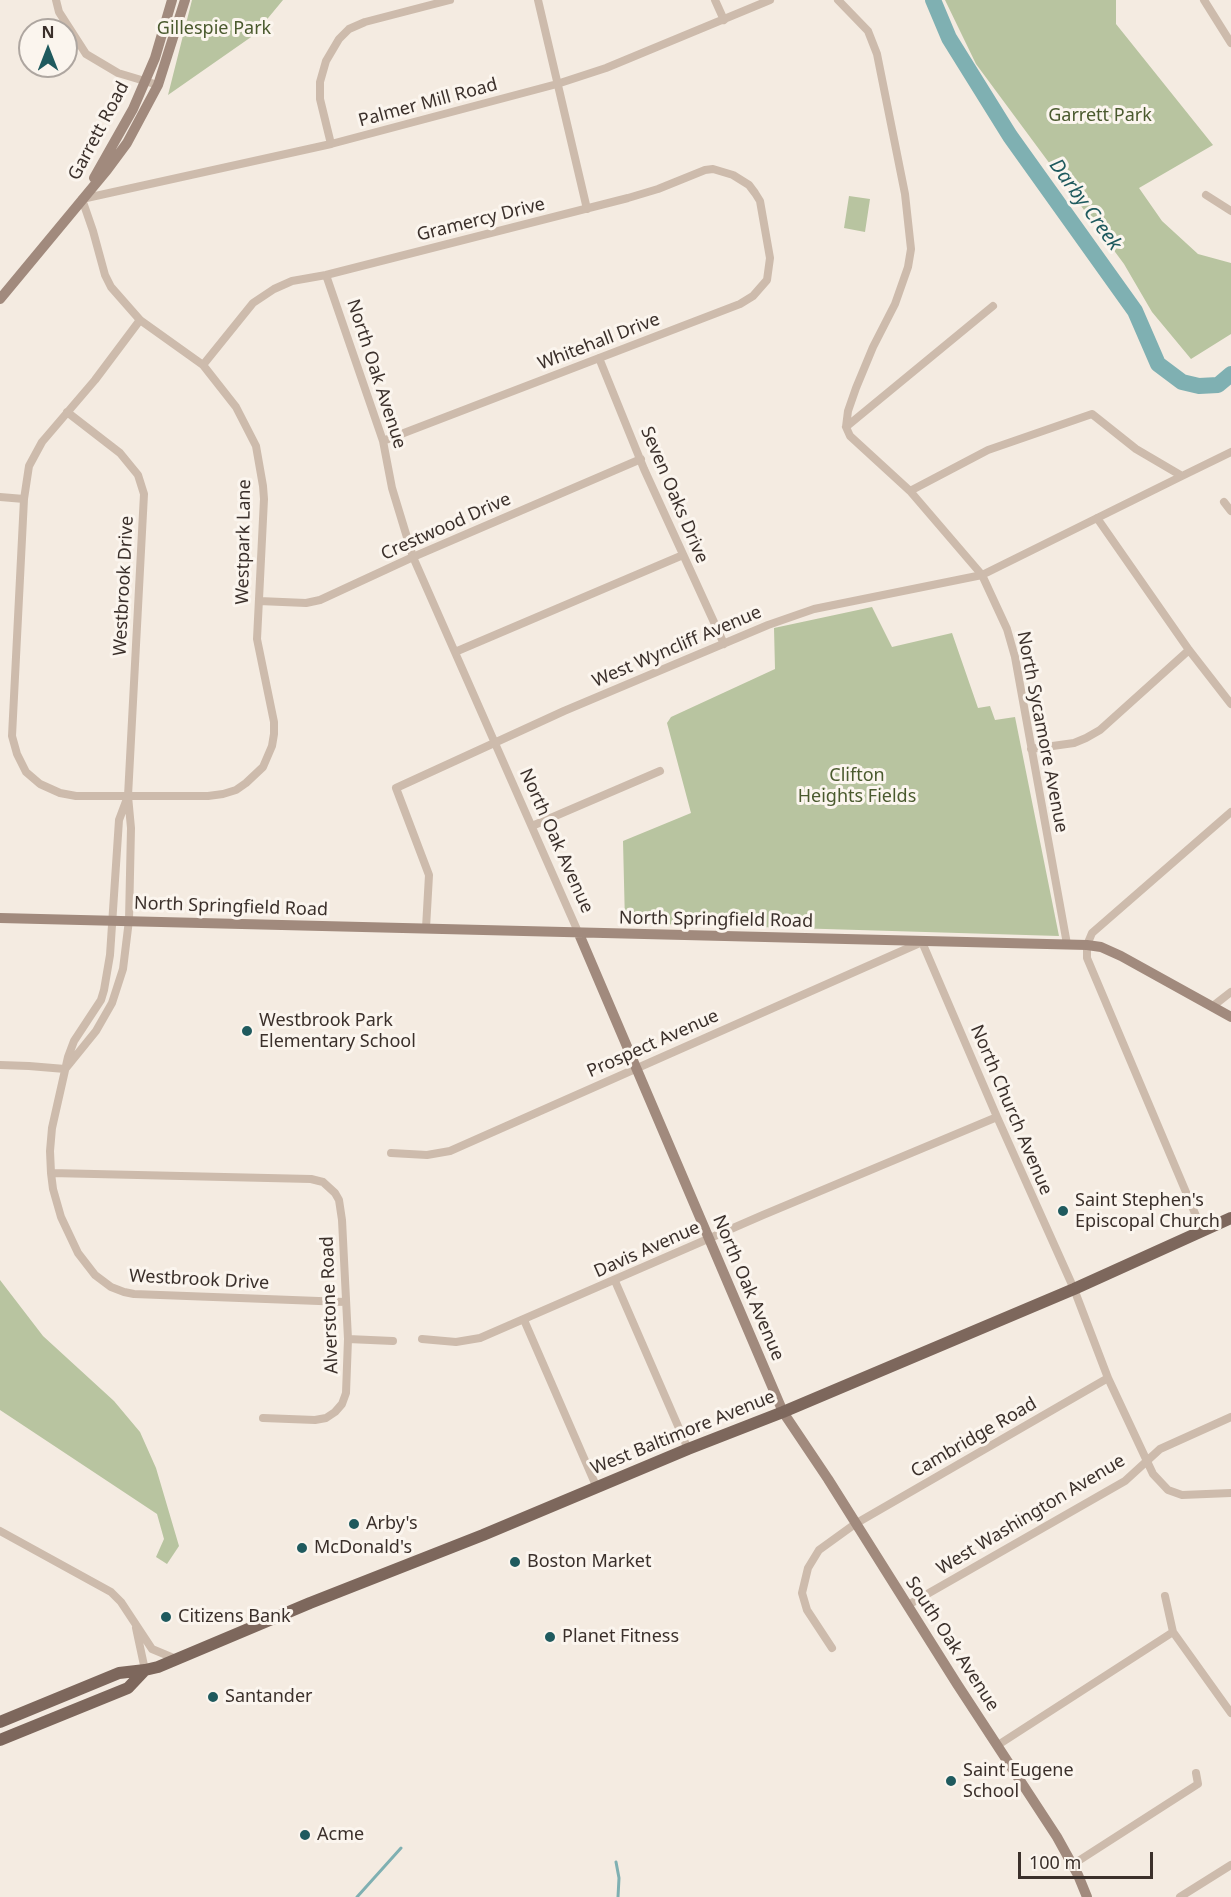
<!DOCTYPE html>
<style>
body{margin:0}
#map{position:relative;width:1231px;height:1897px;overflow:hidden;background:#f4ebe1;font-family:"Noto Sans",sans-serif}
canvas{display:block}
.north{position:absolute;left:18px;top:18px;width:60px;height:60px;box-sizing:border-box;background:#fbf5ee;border:2px solid #aea6a0;border-radius:50%;rotate:0deg;font-size:16px;font-weight:700;line-height:24px;text-align:center;color:#3b302b}
.north::after{content:'';display:block;margin:auto;width:21px;height:27px;background:#1f5a5e;clip-path:polygon(50% 0,100% 100%,50% 72%,0 100%)}
.scale{position:absolute;left:1018px;top:1852px;width:135px;height:27px;box-sizing:border-box;border:3px solid #3b302b;border-top:0;padding-left:8px;font-size:18px;line-height:21px;white-space:nowrap;color:#3b302b;-webkit-text-stroke:4px #fbf5ee;paint-order:stroke}
</style>
<div id="map">
<canvas width="1231" height="1897"></canvas>
<div class="north">N</div>
<div class="scale">100 m</div>
</div>
<script>
const ctx = document.querySelector('canvas').getContext('2d');
ctx.lineJoin = 'round';
function fill(path, color) {
  ctx.fillStyle = color;
  ctx.fill(path, 'evenodd');
}
function poly(rows) {
  const path = new Path2D();
  for (const r of rows) {
    path.moveTo(r[0], r[1]);
    for (let i = 2; i < r.length; i += 2) path.lineTo(r[i], r[i + 1]);
  }
  return path;
}
function stroke(path, color, width, dash) {
  ctx.strokeStyle = color;
  ctx.lineWidth = width;
  ctx.lineCap = dash ? 'butt' : 'round';
  ctx.setLineDash(dash || []);
  ctx.stroke(path);
}
function label(font, color, halo, rows, align = 'center') {
  ctx.font = font + ' "Noto Sans",sans-serif';
  ctx.lineWidth = 6;
  ctx.setLineDash([]);
  ctx.textBaseline = 'middle';
  ctx.strokeStyle = halo;
  ctx.fillStyle = color;
  for (const [text, x, y, turn = 0] of rows) {
    ctx.save();
    ctx.translate(x, y);
    ctx.rotate((+turn || 0) * Math.PI / 180);
    ctx.textAlign = isNaN(turn) ? turn : align;
    if (halo) ctx.strokeText(text, 0, 0);
    ctx.fillText(text, 0, 0);
    ctx.restore();
  }
}
fill(poly([
 [192,0,283,0,254,35,168,95],
 [945,0,1116,0,1116,24,1213,145,1139,188,1162,221,1198,254,1231,263,1231,334,1191,359,1152,312,1124,264,976,64],
 [849,196,870,199,865,232,844,228],
 [872,607,892,647,952,633,978,708,990,706,995,720,1015,717,1059,936,625,923,623,841,691,813,667,723,671,717,775,669,774,628],
 [0,1280,43,1336,114,1401,140,1432,156,1468,179,1546,167,1564,156,1557,164,1539,157,1514,0,1410]
]), '#b8c4a0');
stroke(poly([
 [616,1862,619,1878,618,1897],
 [357,1897,401,1848]
]), '#7fb0b2', 3);
stroke(poly([
 [933,0,949,38,1010,136,1135,311,1158,364,1182,382,1199,386,1218,385,1231,374]
]), '#7fb0b2', 16);
stroke(poly([
 [56,0,59,12,86,54,118,73,158,85],
 [538,0,587,209],
 [715,0,724,20],
 [838,0,868,31,877,54,905,194,911,249,908,267,895,304,873,347,856,388,848,411,846,427,850,436,910,491,982,575,1007,629,1015,657,1067,944],
 [1204,0,1231,43],
 [331,144,320,99,320,82,326,61,339,39,349,29,365,22,450,0],
 [1206,195,1231,211],
 [326,275,383,441,392,488,413,557,579,934],
 [140,320,95,380,42,442,29,466,24,499,12,736,17,754,26,772,40,784,60,793,76,796,208,796,223,794,236,790,246,783,263,767,272,746,274,734,274,722,257,639,264,499,263,486,256,446,236,407,203,365,140,320,111,287,105,275,93,231,82,199,331,144,557,84,606,68,770,0],
 [599,358,644,469,724,644],
 [203,365,253,303,274,289,292,281,326,275,628,198,658,189,705,170,713,169,733,175,749,185,755,193,760,201,770,258,767,280,753,296,740,304,383,441],
 [846,427,993,306],
 [910,491,988,450,1092,414,1136,449,1182,476,1231,452],
 [0,497,24,499],
 [1224,502,1231,511],
 [1097,518,1189,650,1231,704],
 [259,601,306,603,320,600,413,557,641,459],
 [455,652,683,555],
 [1031,749,1074,743,1086,738,1100,730,1189,650],
 [128,796,119,820,110,955,104,990,101,1000,74,1041,68,1057,52,1128,50,1151,51,1173,53,1189,61,1217,78,1253,95,1275,111,1287,124,1292,134,1294,345,1302],
 [532,826,660,771],
 [426,928,429,875,396,788,564,711,768,625,814,609,982,575,1182,476],
 [1213,1006,1231,992],
 [0,1065,29,1066,65,1069],
 [66,1068,96,1031,112,1003,123,969,129,920,131,828,128,796,144,494,138,475,120,453,67,412],
 [391,1153,427,1155,450,1151,922,942,997,1117,1074,1289,1108,1378,1153,1474,1168,1490,1182,1495,1231,1493],
 [51,1173,311,1179,323,1182,335,1193,339,1200,342,1220,348,1339,346,1393,342,1404,335,1412,326,1418,315,1420,263,1418],
 [1202,1230,1087,958,1087,945,1092,933,1231,812],
 [615,1281,688,1449],
 [524,1320,597,1488],
 [348,1339,393,1341],
 [422,1339,456,1342,480,1338,763,1215,997,1117],
 [0,1531,111,1592,121,1602,152,1649,176,1659],
 [1165,1596,1173,1632,1231,1713],
 [908,1605,1125,1481,1160,1449,1231,1417],
 [136,1628,145,1670],
 [832,1648,807,1610,802,1593,808,1568,819,1550,855,1524,1108,1378],
 [998,1745,1173,1632],
 [1072,1865,1198,1784,1196,1773],
 [1180,1897,1231,1865]
]), '#cdbbac', 8);
stroke(poly([
 [94,178,133,109,155,58,172,0],
 [0,299,107,170,127,143,158,85,185,0],
 [0,918,1087,945,1101,947,1121,956,1231,1017],
 [579,934,783,1412,828,1479,957,1684,1057,1837,1078,1875,1087,1897]
]), '#a18a7d', 10);
stroke(poly([
 [0,1722,119,1673,145,1670,158,1667,310,1603,483,1535,688,1449,783,1412,1074,1289,1231,1218],
 [0,1740,128,1688,145,1670]
]), '#7d675c', 12);
for (const [x, y, r, color] of [
 [247,1031,6,"#1f5a5e"],
 [1063,1211,6,"#1f5a5e"],
 [354,1524,6,"#1f5a5e"],
 [302,1548,6,"#1f5a5e"],
 [515,1562,6,"#1f5a5e"],
 [166,1617,6,"#1f5a5e"],
 [550,1637,6,"#1f5a5e"],
 [213,1697,6,"#1f5a5e"],
 [951,1781,6,"#1f5a5e"],
 [305,1835,6,"#1f5a5e"]
]) {
  const dot = new Path2D();
  dot.arc(x, y, r, 0, 2 * Math.PI);
  ctx.fillStyle = color;
  ctx.fill(dot);
  stroke(dot, '#fbf5ee', 2);
}
label('18px', '#4a5a2e', '#fbf5ee', [
 ["Gillespie Park",214,29],
 ["Garrett Park",1100,116],
 ["Clifton",857,776],
 ["Heights Fields",857,797]
]);
label('18px', '#3b302b', '#fbf5ee', [
 ["Palmer Mill Road",428,103,-15],
 ["Garrett Road",99,131,-62],
 ["Gramercy Drive",481,220,-14],
 ["Whitehall Drive",599,342,-21],
 ["North Oak Avenue",376,374,72],
 ["Seven Oaks Drive",674,495,67],
 ["Crestwood Drive",446,527,-24],
 ["Westpark Lane",244,542,-89],
 ["Westbrook Drive",124,586,-87],
 ["West Wyncliff Avenue",677,647,-23],
 ["North Sycamore Avenue",1042,732,79],
 ["North Oak Avenue",556,841,66],
 ["North Springfield Road",231,907,2],
 ["North Springfield Road",716,920,1],
 ["Prospect Avenue",653,1044,-24],
 ["North Church Avenue",1011,1110,67],
 ["Davis Avenue",647,1250,-24],
 ["Westbrook Drive",199,1280,3],
 ["North Oak Avenue",748,1288,67],
 ["Alverstone Road",330,1305,-92],
 ["West Baltimore Avenue",683,1433,-22],
 ["Cambridge Road",974,1438,-30],
 ["West Washington Avenue",1031,1515,-31],
 ["South Oak Avenue",952,1644,57]
]);
label('18px', '#3b302b', '#fbf5ee', [
 ["Westbrook Park",259,1021],
 ["Elementary School",259,1042],
 ["Saint Stephen's",1075,1201],
 ["Episcopal Church",1075,1222],
 ["Arby's",366,1524],
 ["McDonald's",314,1548],
 ["Boston Market",527,1562],
 ["Citizens Bank",178,1617],
 ["Planet Fitness",562,1637],
 ["Santander",225,1697],
 ["Saint Eugene",963,1771],
 ["School",963,1792],
 ["Acme",317,1835]
], 'left');
label('italic 20px', '#1f5a5e', '#fbf5ee', [
 ["Darby Creek",1085,205,54]
]);
</script>
